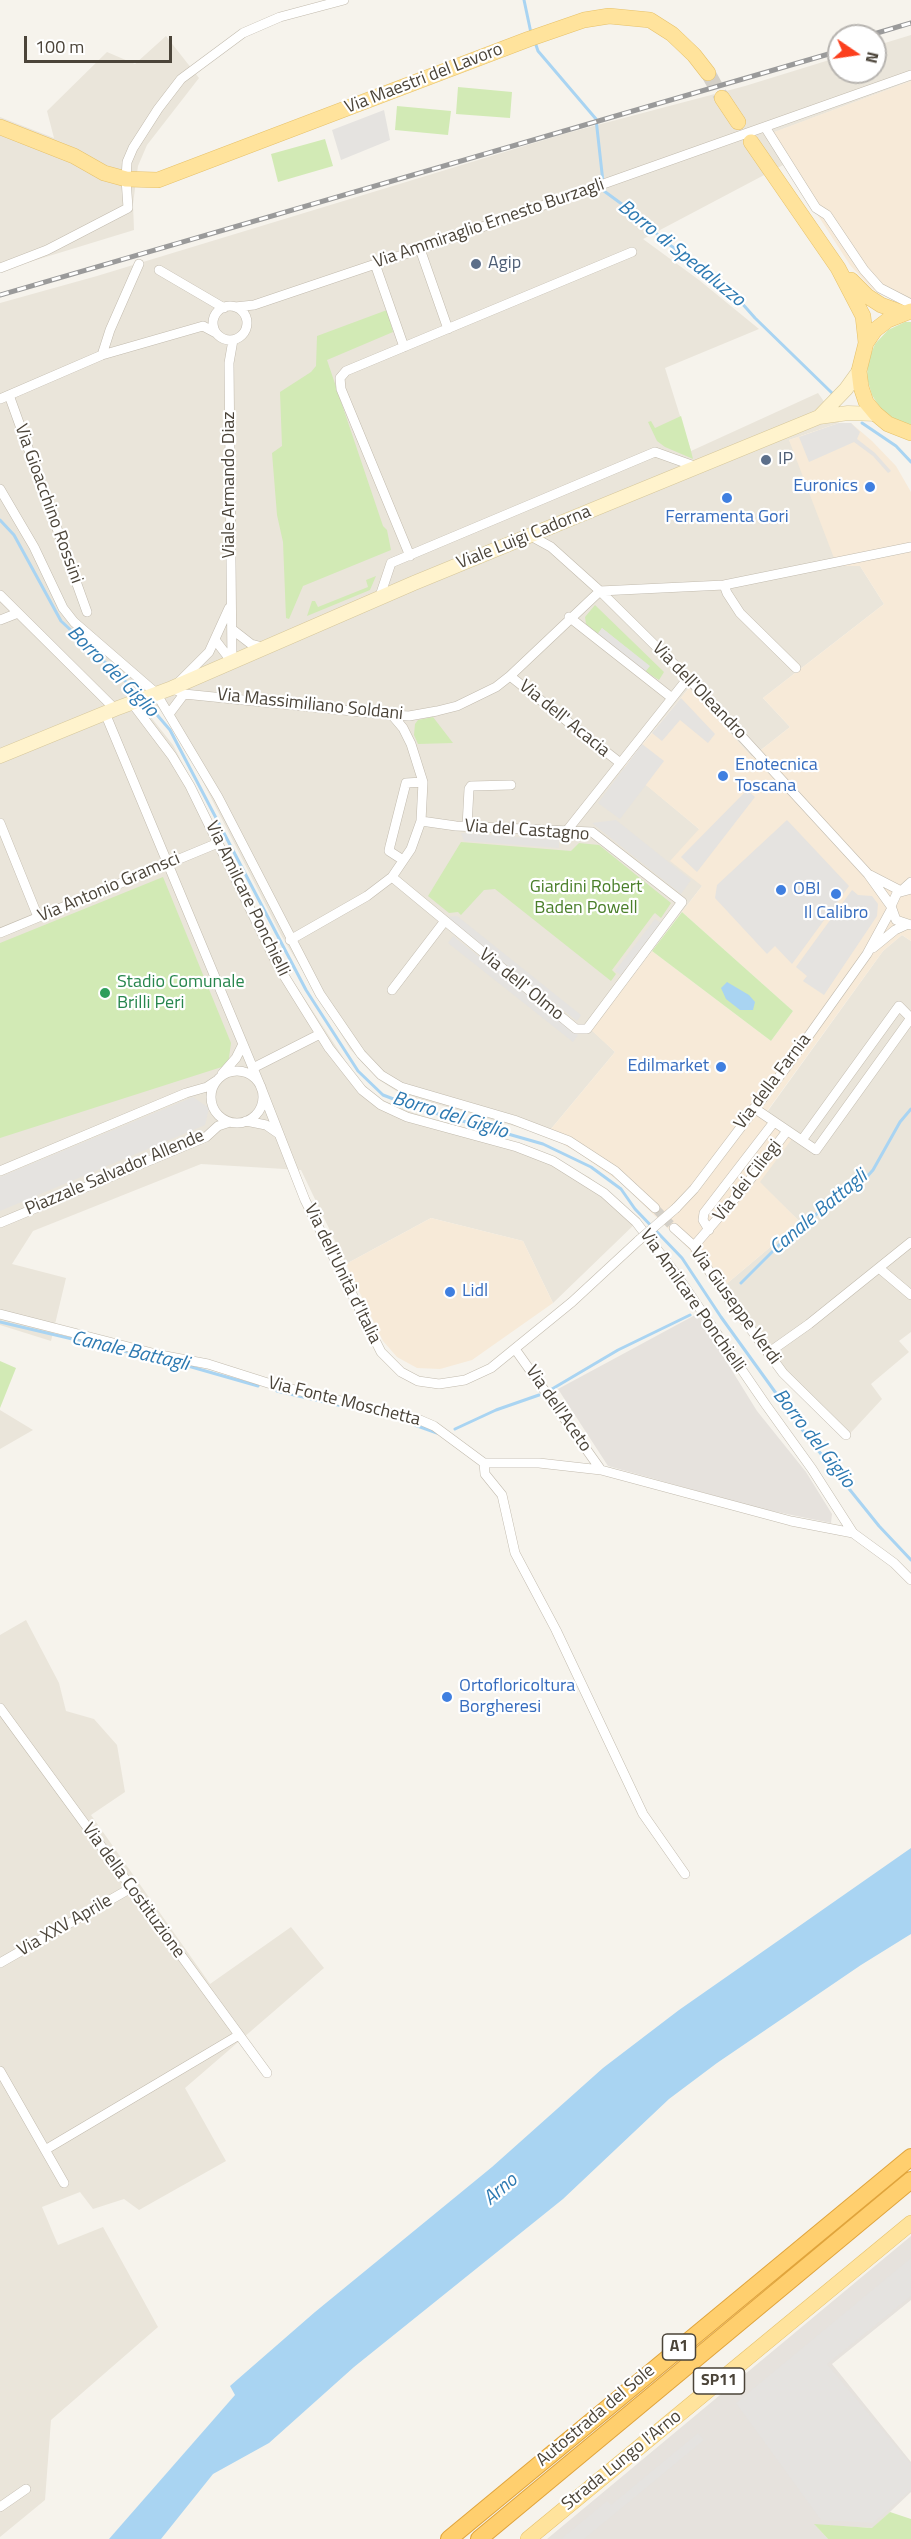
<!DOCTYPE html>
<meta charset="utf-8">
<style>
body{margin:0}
#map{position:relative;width:911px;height:2539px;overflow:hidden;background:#f6f3ec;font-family:"Titillium Web",sans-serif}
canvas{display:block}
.north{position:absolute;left:827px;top:24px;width:60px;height:60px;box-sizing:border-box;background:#fff;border:2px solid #b7b4b0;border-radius:50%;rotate:103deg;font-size:16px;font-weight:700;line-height:24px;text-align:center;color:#4b4439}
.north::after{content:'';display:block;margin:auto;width:21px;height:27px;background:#fc3f1d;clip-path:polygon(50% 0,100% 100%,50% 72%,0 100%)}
.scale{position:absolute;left:24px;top:36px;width:148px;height:27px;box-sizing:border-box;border:3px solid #4b4439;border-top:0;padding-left:8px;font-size:18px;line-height:21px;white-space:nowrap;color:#4b4439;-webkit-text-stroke:4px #fff;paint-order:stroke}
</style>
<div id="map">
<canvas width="911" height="2539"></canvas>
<div class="north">N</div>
<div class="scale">100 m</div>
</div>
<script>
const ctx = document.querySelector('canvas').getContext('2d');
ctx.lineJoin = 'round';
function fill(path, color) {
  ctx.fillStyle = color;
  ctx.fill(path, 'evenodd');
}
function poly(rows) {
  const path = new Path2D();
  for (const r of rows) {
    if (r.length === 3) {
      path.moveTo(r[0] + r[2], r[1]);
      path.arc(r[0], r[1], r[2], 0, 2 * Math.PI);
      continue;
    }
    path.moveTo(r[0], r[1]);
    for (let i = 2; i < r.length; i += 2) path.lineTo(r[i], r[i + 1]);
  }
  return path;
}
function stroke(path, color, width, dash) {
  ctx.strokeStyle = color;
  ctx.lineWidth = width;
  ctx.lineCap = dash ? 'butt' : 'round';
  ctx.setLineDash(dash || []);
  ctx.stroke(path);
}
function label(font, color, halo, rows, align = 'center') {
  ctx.font = font + ' "Titillium Web",sans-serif';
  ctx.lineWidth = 4.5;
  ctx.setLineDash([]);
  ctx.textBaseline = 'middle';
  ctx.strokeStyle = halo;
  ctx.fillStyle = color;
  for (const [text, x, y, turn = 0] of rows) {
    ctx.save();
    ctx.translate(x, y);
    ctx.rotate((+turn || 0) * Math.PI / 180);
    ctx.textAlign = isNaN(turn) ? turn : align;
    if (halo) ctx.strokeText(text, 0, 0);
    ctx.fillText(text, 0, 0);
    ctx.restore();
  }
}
fill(poly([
 [911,35,911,81,767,135,785,164,643,239,699,280,759,329,665,368,691,451,818,393,839,423,789,440,860,566,884,604,763,698,790,727,752,757,689,688,624,766,699,829,702,886,591,1029,615,1052,546,1135,401,1094,379,1080,350,1049,281,935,178,733,159,708,150,716,173,745,217,829,282,964,356,1077,378,1098,414,1113,525,1145,589,1177,640,1219,553,1303,523,1241,431,1218,346,1264,301,1170,201,1164,33,1231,12,1264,66,1278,51,1341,0,1325,0,303,97,276,567,133,745,86,839,57,839,72,875,72,875,46],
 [166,36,199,78,147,145,138,166,133,204,134,230,0,271,0,117,54,138,47,111,107,52,135,64],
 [902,935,911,941,911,1332,899,1341,909,1352,871,1384,882,1399,845,1439,781,1376,717,1292,800,1222,759,1182,762,1119,883,951],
 [0,1410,33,1430,0,1449],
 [26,1620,59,1683,66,1711,94,1719,117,1745,125,1792,91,1815,210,1984,291,1927,324,1968,185,2088,226,2161,139,2210,124,2199,93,2209,80,2192,42,2207,58,2245,103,2227,158,2327,51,2420,45,2500,0,2537,0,1635]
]), '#eae5da');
fill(poly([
 [911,81,911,303,893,300,872,289,850,265,766,135],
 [839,423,851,423,872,441,896,466,911,492,911,941,902,935,883,951,762,1118,792,1139,760,1182,800,1222,717,1292,689,1249,620,1182,577,1152,546,1135,615,1052,591,1030,652,951,771,1041,793,1011,682,912,702,886,670,861,699,829,624,767,689,688,752,757,790,727,763,698,884,604,860,566,837,566,789,440],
 [431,1218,523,1241,553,1303,472,1360,440,1369,417,1368,397,1357,383,1341,346,1264]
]), '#f7ead8');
fill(poly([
 [697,1314,757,1411,806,1472,832,1514,831,1523,762,1509,608,1466,558,1389],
 [911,2236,911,2300,832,2364,911,2462,911,2492,873,2528,815,2525,828,2539,547,2539]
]), '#e6e2dd');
fill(poly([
 [458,87,512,92,510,118,456,114],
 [397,106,451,111,448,135,395,130],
 [325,139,333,166,278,182,271,154],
 [387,310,393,332,327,360,383,526,387,530,391,550,303,586,289,619,286,618,283,542,277,515,272,453,282,446,280,392,311,372,316,366,317,336],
 [905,322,911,322,911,425,894,419,880,408,872,395,867,378,868,361,875,344,888,330],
 [681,416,691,451,693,459,665,447,657,441,648,422,651,421,655,428],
 [376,576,370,590,307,616,312,601,315,601,318,607,368,587,366,580],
 [595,605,664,672,659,680,645,671,649,666,602,628,598,634,586,624,585,617],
 [433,717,453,743,418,744,414,735,415,724,418,720],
 [461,842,571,851,579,843,599,845,671,903,661,918,655,913,653,915,612,970,616,974,611,981,495,889,484,890,461,915,458,912,449,913,428,896],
 [163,877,231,1043,228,1065,0,1138,0,943],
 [682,912,793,1011,771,1041,652,951],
 [0,1361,16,1368,0,1408],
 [890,2512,911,2519,911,2539,828,2539,814,2524,872,2528]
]), '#d2eab5');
fill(poly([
 [384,110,390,140,341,160,332,130],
 [839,423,851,423,860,432,857,439,875,453,891,471,888,473,873,456,854,442,809,462,799,437],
 [602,628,650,666,645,672,596,636],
 [681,698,715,734,708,743,680,720,662,741,652,733],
 [642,744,664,761,620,819,598,803],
 [747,790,755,797,697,872,681,857],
 [616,820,691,880,681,894,592,823],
 [787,820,849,886,792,964,775,946,767,954,715,898,717,885],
 [461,833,559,840,559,848,464,841],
 [852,890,858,895,872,896,878,904,877,916,824,995,803,981,807,976,796,967],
 [457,916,581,1015,577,1021,446,917],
 [655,919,661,923,621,975,615,971],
 [453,936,578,1035,573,1042,448,943],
 [193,1097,209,1108,205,1125,0,1211,0,1177],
 [911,2258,911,2296,827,2364,911,2464,911,2490,873,2523,821,2520,736,2403],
 [698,2433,704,2440,584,2539,561,2539,607,2501,611,2505]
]), '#e5e3e0');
fill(poly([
 [727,982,749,995,755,1002,753,1010,740,1010,726,999,721,988],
 [911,1848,911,1934,861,1965,717,2063,669,2099,563,2199,354,2367,269,2443,213,2474,161,2539,109,2539,235,2395,230,2386,315,2312,492,2167,603,2068,679,2010]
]), '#a9d4f2');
stroke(poly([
 [524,0,531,33],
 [535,42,538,51,596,119,604,191,634,213,667,243,724,283,755,318,832,393],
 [862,423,896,446,911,462],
 [0,520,14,535,61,621,139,694],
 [146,702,170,730,306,990,358,1071,383,1095,417,1108,543,1144,591,1167,621,1189,635,1209,682,1258,721,1317,809,1439,879,1526,911,1560],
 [741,1283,782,1242,845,1191,863,1181,873,1170,900,1122,911,1109],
 [0,1322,153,1358],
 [174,1362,258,1386],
 [552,1389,618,1350,690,1315],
 [277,1391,351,1408],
 [395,1418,437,1433],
 [455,1429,496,1410,539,1395]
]), '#a9d4f2', 3);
stroke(poly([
 [655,1208,674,1228]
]), '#d4d0c8', 9, [9, 4.5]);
stroke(poly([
 [708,73,722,98]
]), '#d4d0c8', 15, [15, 8]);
const street = poly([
 [765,127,816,208,827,215,864,270,880,288,911,304],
 [420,249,448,329],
 [375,264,404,347],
 [0,268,47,250,128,208,126,179,127,162,133,148,158,109,181,79,243,33,280,17,344,0],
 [159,270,224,308],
 [230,323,17],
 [235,307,254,305,420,249,911,75],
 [102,355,110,330,139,264],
 [9,395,87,612],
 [0,399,102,355,203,326,216,333],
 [0,489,34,547,63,608,74,622,156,693,218,797,320,994,361,1054,381,1075,401,1087,514,1120,569,1141,615,1171,655,1208],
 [531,536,551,547,600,591,688,678,868,874,891,906],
 [410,556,341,389,340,378,346,371,632,252],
 [724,585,727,593,740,613,796,668],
 [0,595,115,709],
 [379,599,391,563,655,452,697,467],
 [569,617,672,698],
 [0,620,18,613],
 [233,630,251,644,266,648],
 [216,641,232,662],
 [232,662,229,363,233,340],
 [510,676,619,762],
 [179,682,209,652,229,608],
 [172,688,184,694,392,715,409,716,437,711,457,706,496,687,510,676,600,591,724,585,911,547],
 [132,703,172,756,190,786,278,966,329,1048,362,1090,381,1105,407,1117,517,1147,553,1161,604,1193,636,1222,676,1274,766,1405,812,1469,853,1533],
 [105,713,260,1085,305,1200,381,1352,401,1372,418,1381,439,1384,465,1380,491,1368,572,1302,639,1240],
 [169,714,184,694],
 [0,823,38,917],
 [467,827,469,789,471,786,511,785],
 [565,833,688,678],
 [403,860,389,851,390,846,406,783,423,782],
 [870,875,901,891,911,882],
 [392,877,576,1029,587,1029,682,902,592,832,456,826,421,821],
 [911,889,897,893,891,906,896,920,911,925],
 [0,933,218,843],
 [290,940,367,896,392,877,411,849,421,821,423,782,411,744,403,728,392,715],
 [873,948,895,930,906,925],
 [392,990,444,922],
 [253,1068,320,1034],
 [237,1097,26],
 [222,1074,236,1058,243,1044],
 [754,1108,816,1150,911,1018,899,1006,802,1140],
 [246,1121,266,1125,279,1134],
 [0,1171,186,1093,207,1087,216,1081],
 [676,1208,694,1189,785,1069,867,954,891,910],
 [0,1223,206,1137,218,1126,230,1122],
 [674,1228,694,1246,714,1279,783,1373,846,1435],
 [709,1230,703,1220,704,1213,774,1122],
 [694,1246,743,1189,787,1131],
 [879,1268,911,1295],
 [0,1314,160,1355,208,1364,271,1384,420,1420,434,1426,484,1463,539,1463,601,1470,791,1521,853,1533,894,1563,911,1580],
 [515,1349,601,1470],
 [768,1353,809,1324,911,1242],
 [484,1463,485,1474,502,1495,515,1553,556,1630,643,1814,685,1874],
 [0,1708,267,2073],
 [0,1963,131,1888],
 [0,2071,64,2183],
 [45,2150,239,2035],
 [0,2507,26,2489]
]);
const secondary = poly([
 [819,417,846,389,859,371],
 [0,756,115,709,172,688,414,583,819,417,848,413,876,414]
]);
const primary = poly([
 [722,98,738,122],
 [0,127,74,156,104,173,126,179,158,180,529,39,584,20,609,16,650,20,672,34,694,55,708,73],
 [751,142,838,268,863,316,866,343],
 [851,280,867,296,881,305,903,313],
 [911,311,888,320,875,330,866,343,859,371,861,387,866,402,876,414,888,424,911,433],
 [528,2539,911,2223]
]);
const highway = poly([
 [449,2539,911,2157],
 [479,2539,911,2180]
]);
stroke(street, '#c2bbae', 10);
stroke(secondary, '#d6c79b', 15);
stroke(primary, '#e6c16a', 16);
stroke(highway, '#e0a43c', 18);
stroke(street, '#fff', 9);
stroke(secondary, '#fff3cd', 14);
stroke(primary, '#ffe39c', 15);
stroke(highway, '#ffcf6e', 16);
const rail = poly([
 [867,36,911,23],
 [0,295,839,51]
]);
stroke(rail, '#9a9a9a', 5);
stroke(rail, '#fff', 3, [9]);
const streetBridge = poly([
 [639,1240,676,1208]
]);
stroke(streetBridge, '#c2bbae', 10, []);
stroke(streetBridge, '#fff', 9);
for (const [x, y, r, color] of [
 [476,264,6,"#5c6f8a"],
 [766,460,6,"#5c6f8a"],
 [870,487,6,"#3f7fe0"],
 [727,498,6,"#3f7fe0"],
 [723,776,6,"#3f7fe0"],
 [781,890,6,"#3f7fe0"],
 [836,894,6,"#3f7fe0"],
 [105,993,6,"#2e9e5b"],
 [721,1067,6,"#3f7fe0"],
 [450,1292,6,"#3f7fe0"],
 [447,1697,6,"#3f7fe0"]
]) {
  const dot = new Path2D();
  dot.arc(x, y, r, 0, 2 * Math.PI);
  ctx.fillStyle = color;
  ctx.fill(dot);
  stroke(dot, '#fff', 2);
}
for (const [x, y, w] of [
 [679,2347,33],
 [719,2381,51]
]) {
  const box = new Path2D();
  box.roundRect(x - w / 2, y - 13, w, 26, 4.5);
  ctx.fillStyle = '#fff';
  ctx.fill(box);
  stroke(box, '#4b4439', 1.5);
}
label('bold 16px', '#4b4439', null, [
 ["A1",679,2347],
 ["SP11",719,2381]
]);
label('18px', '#4b4439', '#fff', [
 ["Via Maestri del Lavoro",424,79,-21],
 ["Via Ammiraglio Ernesto Burzagli",489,224,-19],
 ["Viale Armando Diaz",230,485,-90],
 ["Via Gioacchino Rossini",48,504,70],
 ["Viale Luigi Cadorna",524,538,-22],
 ["Via dell'Oleandro",699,691,46],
 ["Via Massimiliano Soldani",310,705,6],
 ["Via dell' Acacia",564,719,39],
 ["Via del Castagno",527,831,4],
 ["Via Antonio Gramsci",109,888,-23],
 ["Via Amilcare Ponchielli",247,899,64],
 ["Via dell' Olmo",521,985,39],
 ["Via della Farnia",773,1082,-53],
 ["Piazzale Salvador Allende",115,1173,-23],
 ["Via dei Ciliegi",748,1181,-52],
 ["Via dell'Unità d'Italia",342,1274,64],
 ["Via Amilcare Ponchielli",692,1301,55],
 ["Via Giuseppe Verdi",735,1306,54],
 ["Via Fonte Moschetta",344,1402,14],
 ["Via dell'Aceto",558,1409,55],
 ["Via della Costituzione",133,1891,54],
 ["Via XXV Aprile",65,1926,-30],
 ["Autostrada del Sole",596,2416,-40],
 ["Strada Lungo l'Arno",622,2461,-39]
]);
label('18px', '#4e5e75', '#fff', [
 ["Agip",488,264],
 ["IP",778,460]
], 'left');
label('18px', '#366cbe', '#fff', [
 ["Euronics",858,487,"right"],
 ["Ferramenta Gori",727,518,"center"],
 ["Enotecnica",735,766],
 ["Toscana",735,787],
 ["OBI",793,890],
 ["Il Calibro",836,914,"center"],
 ["Edilmarket",709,1067,"right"],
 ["Lidl",462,1292],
 ["Ortofloricoltura",459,1687],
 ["Borgheresi",459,1708]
], 'left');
label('18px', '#4a7f2a', '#fff', [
 ["Giardini Robert",586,888],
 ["Baden Powell",586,909]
]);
label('18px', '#27864d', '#fff', [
 ["Stadio Comunale",117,983],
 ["Brilli Peri",117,1004]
], 'left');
label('italic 20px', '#2e7ab2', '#fff', [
 ["Borro di Spedaluzzo",681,254,39],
 ["Borro del Giglio",112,672,45],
 ["Borro del Giglio",450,1116,17],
 ["Canale Battagli",819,1213,-40],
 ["Canale Battagli",130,1352,13],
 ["Borro del Giglio",813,1439,52],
 ["Arno",501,2190,-40]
]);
</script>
